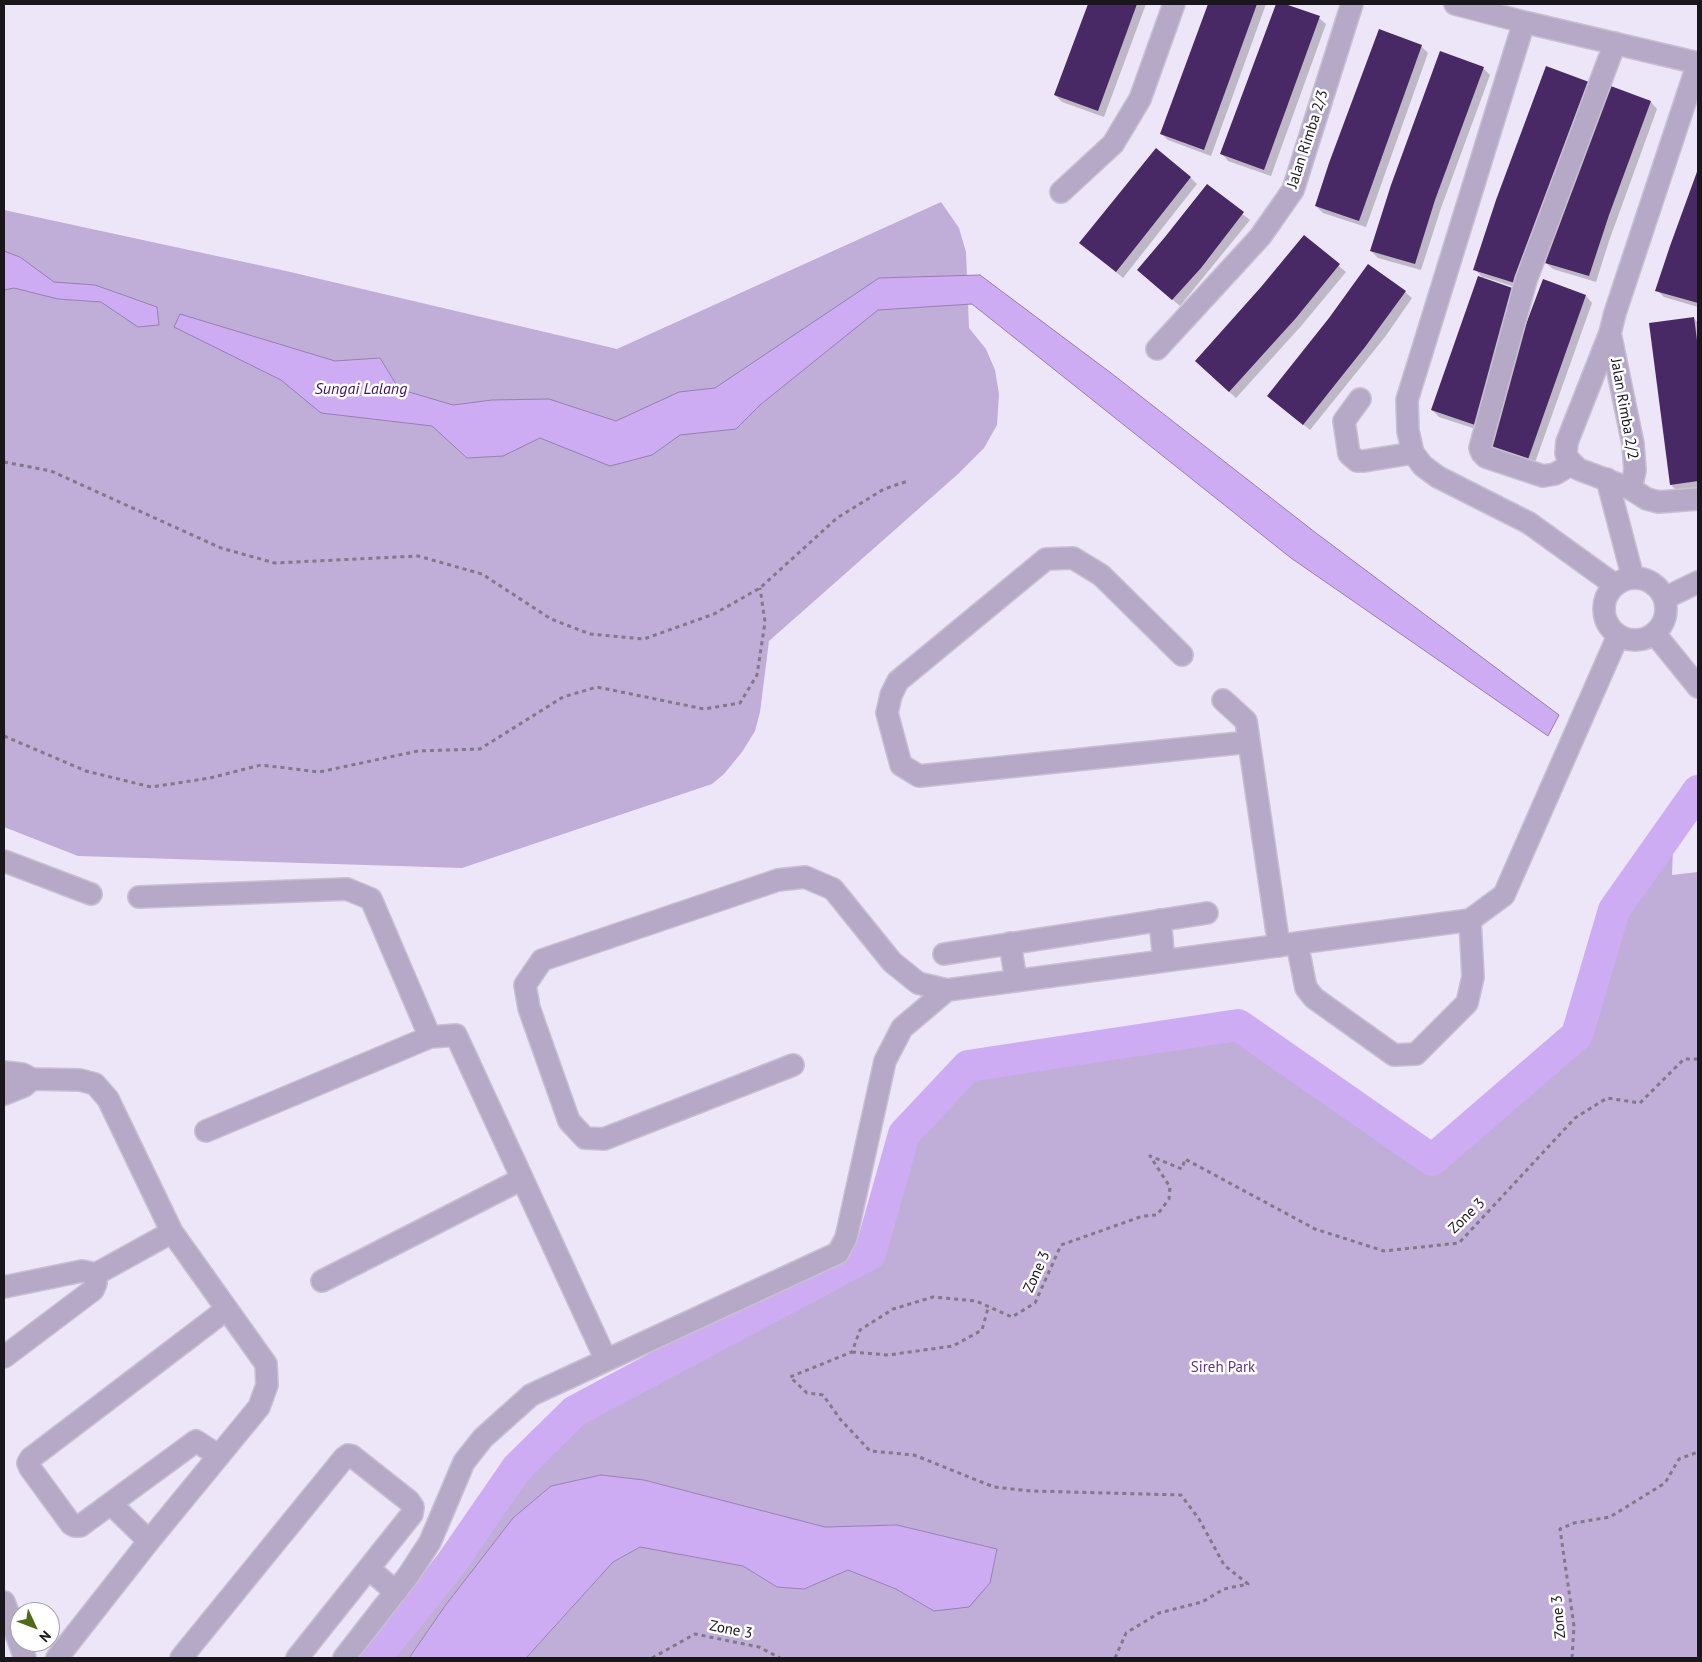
<!DOCTYPE html>
<style>
body{margin:0}
#map{position:relative;width:1702px;height:1662px;overflow:hidden;background:#ede5f8;font-family:"PT Sans",sans-serif}
canvas{display:block}
.frame{position:absolute;inset:0;border:5px solid #19161c;pointer-events:none}
.north{position:absolute;left:10px;top:1602px;width:50px;height:50px;box-sizing:border-box;background:#fff;border:1px solid #a3a2a4;border-radius:50%;rotate:133deg;font-size:14px;font-weight:700;line-height:20px;text-align:center;color:#19161c}
.north::after{content:'';display:block;margin:auto;width:18px;height:22px;background:#516a1a;clip-path:polygon(50% 0,100% 100%,50% 72%,0 100%)}
</style>
<div id="map">
<canvas width="1702" height="1662"></canvas>
<div class="frame"></div>
<div class="north">N</div>
</div>
<script>
const ctx = document.querySelector('canvas').getContext('2d');
ctx.lineJoin = 'round';
function fill(path, color) {
  ctx.fillStyle = color;
  ctx.fill(path, 'evenodd');
}
function poly(rows) {
  const path = new Path2D();
  for (const r of rows) {
    if (r.length === 3) {
      path.moveTo(r[0] + r[2], r[1]);
      path.arc(r[0], r[1], r[2], 0, 2 * Math.PI);
      continue;
    }
    path.moveTo(r[0], r[1]);
    for (let i = 2; i < r.length; i += 2) path.lineTo(r[i], r[i + 1]);
  }
  return path;
}
function stroke(path, color, width, dash) {
  ctx.strokeStyle = color;
  ctx.lineWidth = width;
  ctx.lineCap = dash ? 'butt' : 'round';
  ctx.setLineDash(dash || []);
  ctx.stroke(path);
}
function label(font, color, halo, rows, align = 'center') {
  ctx.font = font + ' "PT Sans",sans-serif';
  ctx.lineWidth = 5;
  ctx.setLineDash([]);
  ctx.textBaseline = 'middle';
  ctx.strokeStyle = halo;
  ctx.fillStyle = color;
  for (const [text, x, y, turn = 0] of rows) {
    ctx.save();
    ctx.translate(x, y);
    ctx.rotate((+turn || 0) * Math.PI / 180);
    ctx.textAlign = isNaN(turn) ? turn : align;
    if (halo) ctx.strokeText(text, 0, 0);
    ctx.fillText(text, 0, 0);
    ctx.restore();
  }
}
fill(poly([
 [941,202,959,228,966,252,969,328,986,349,995,370,999,394,997,425,984,448,958,474,769,641,760,712,755,731,742,752,724,774,712,784,462,868,78,856,4,827,4,210,286,271,617,349],
 [1674,825,1672,875,1698,872,1698,1658,526,1658,613,1562,640,1547,743,1566,777,1587,804,1589,848,1570,896,1589,934,1611,990,1583,997,1549,897,1525,825,1527,644,1480,601,1475,551,1486,513,1518,445,1606,409,1658,375,1658,450,1565,517,1468,575,1411,870,1254,904,1134,968,1066,1238,1025,1432,1159,1576,1035,1614,910]
]), '#c0add8');
const water = poly([
 [4,251,20,257,54,282,95,285,157,307,159,325,138,327,101,302,58,299,14,288,4,290,4,251],
 [980,275,1111,373,1316,533,1559,715,1548,736,1291,558,972,304,878,310,760,405,736,429,680,435,652,455,610,466,540,438,503,456,467,458,432,426,321,413,281,380,174,327,180,314,335,361,380,358,399,389,453,405,492,400,549,399,616,421,679,392,715,388,879,278,980,275],
 [601,1475,644,1480,825,1527,897,1525,997,1549,990,1583,969,1607,934,1611,896,1589,848,1570,804,1589,777,1587,743,1566,640,1547,613,1562,526,1658,409,1658,445,1606,513,1518,551,1486,601,1475]
]);
fill(water, '#cdacf3');
stroke(water, '#977fb2', 1);
fill(poly([
 [1089,4,1146,4,1104,117,1062,102,1055,95],
 [1210,4,1266,4,1211,156,1168,140,1162,134],
 [1277,4,1282,4,1319,18,1326,24,1271,176,1228,161,1222,154],
 [1421,46,1428,53,1366,227,1323,213,1316,206],
 [1483,68,1490,75,1441,208,1421,270,1378,258,1371,251],
 [1609,86,1651,102,1657,109,1609,241,1596,282,1553,269,1546,263],
 [1698,172,1698,307,1664,297,1657,290],
 [1191,178,1197,184,1123,278,1081,243],
 [1207,186,1250,220,1180,306,1145,276],
 [1497,200,1524,290,1484,277,1483,278,1475,269],
 [1304,237,1346,272,1302,325,1236,398,1203,368,1248,304],
 [1405,292,1412,298,1385,337,1310,430,1275,402],
 [1586,296,1592,303,1532,471,1495,413],
 [1527,299,1482,431,1439,417,1432,410],
 [1694,318,1698,323,1698,488,1678,492,1671,485,1650,324]
]), '#0003');
stroke(poly([
 [375,1658,450,1565,517,1468,575,1411,870,1254,904,1134,968,1066,1238,1025,1432,1160,1577,1035,1614,910,1698,791]
]), '#cdacf3', 32);
fill(poly([
 [1088,4,1137,4,1098,111,1054,95],
 [1208,4,1257,4,1204,150,1160,134],
 [1276,4,1285,4,1320,16,1264,170,1220,154],
 [1379,29,1422,45,1359,221,1315,206,1329,163],
 [1440,51,1484,67,1435,200,1415,264,1370,251,1391,185],
 [1546,66,1589,82,1547,196,1518,284,1473,270,1496,200],
 [1608,85,1651,101,1609,215,1589,276,1545,263,1559,218],
 [1156,148,1191,177,1116,272,1079,243],
 [1698,169,1698,303,1655,291,1670,246],
 [1207,184,1244,212,1201,268,1172,300,1137,270,1165,237],
 [1304,235,1340,264,1296,318,1229,392,1195,361,1261,287],
 [1368,264,1406,291,1365,347,1303,425,1267,396,1329,318],
 [1478,276,1521,291,1475,425,1431,410],
 [1543,279,1586,295,1526,465,1483,452,1493,412],
 [1694,317,1698,348,1698,481,1670,485,1649,323]
]), '#482965');
const minor = poly([
 [1455,4,1524,22,1698,63],
 [1524,22,1407,400,1408,431,1413,453,1423,466,1438,477,1529,523,1615,585],
 [1061,192,1113,144,1140,99,1174,4],
 [1610,333,1567,442,1566,453,1568,459,1578,469,1631,489,1635,470,1633,444,1610,333,1615,313,1698,63],
 [1157,349,1260,237,1293,190,1352,4],
 [1360,399,1344,421,1349,454,1357,461,1364,461,1413,453],
 [1572,464,1555,474,1543,476,1486,457,1482,453,1480,448,1526,280,1615,43],
 [1607,479,1633,578],
 [1631,489,1647,499,1659,502,1698,499],
 [1635,609,31],
 [1665,598,1698,582],
 [1655,634,1698,687],
 [1182,655,1101,575,1073,558,1046,559,898,681,891,695,887,713,901,765,919,776,1249,742],
 [1223,700,1246,721,1279,946],
 [4,861,91,894],
 [139,897,347,889,371,899,430,1037],
 [1160,920,1164,961],
 [1010,943,1016,981],
 [1297,943,1306,988,1314,998,1394,1055,1416,1054,1467,1003,1473,977,1470,920],
 [944,954,1207,913],
 [793,1065,604,1139,585,1138,569,1121,529,1008,525,985,542,960,778,880,805,877,833,889,892,962,918,983,947,990,1470,920,1504,895,1618,636],
 [4,1072,22,1074,32,1079,80,1080,95,1084,108,1099,172,1232,266,1364,267,1385,259,1407,149,1541,57,1658],
 [4,1094,24,1086,32,1079],
 [206,1131,430,1037,456,1035,606,1360],
 [322,1281,522,1179],
 [4,1287,82,1271,96,1274,172,1232],
 [4,1357,93,1290,96,1283,96,1274],
 [219,1456,196,1441,80,1526,75,1526,71,1524,30,1468,28,1463,31,1458,227,1309],
 [111,1504,149,1541],
 [369,1569,396,1592],
 [4,1602,25,1658],
 [181,1658,344,1458,348,1455,352,1456,409,1501,413,1507,412,1514,297,1658],
 [344,1658,408,1576,430,1542,464,1462,483,1438,531,1395,838,1253,846,1238,885,1061,902,1028,947,990]
]);
stroke(minor, '#c7c0d0', 24);
stroke(poly([
 [4,462,51,471,221,548,275,563,418,556,482,574,551,619,590,634,644,639,714,614,760,588,837,518,884,489,908,481],
 [4,736,86,771,151,787,210,778,261,765,319,772,418,751,480,749,563,697,597,687,704,709,740,703,757,675,765,622,760,588],
 [852,1352,888,1355,953,1346,982,1330,988,1308],
 [652,1658,695,1634,759,1647,780,1658],
 [1115,1658,1126,1633,1159,1613,1202,1602,1224,1589,1248,1584,1224,1565,1199,1519,1181,1495,1031,1491,994,1487,914,1455,870,1451,840,1419,823,1395,807,1393,790,1377,852,1352,860,1330,893,1309,933,1297,976,1301,1012,1317,1035,1303,1061,1245,1143,1216,1157,1215,1169,1199,1170,1187,1150,1156,1182,1169,1185,1159,1315,1229,1384,1251,1459,1243,1575,1118,1607,1098,1640,1103,1684,1059,1698,1059],
 [1572,1658,1574,1626,1560,1529,1574,1523,1610,1517,1665,1483,1679,1459,1698,1452]
]), '#807a87', 3, [4, 4]);
stroke(minor, '#b6a8c7', 21);
label('15px', '#19161c', '#fff', [
 ["Jalan Rimba 2/3",1308,139,-72],
 ["Jalan Rimba 2/2",1624,409,80],
 ["Zone 3",1467,1216,-44],
 ["Zone 3",1037,1272,-66],
 ["Zone 3",1559,1617,-95],
 ["Zone 3",731,1630,11]
]);
label('15px', '#5d3385', '#fff', [
 ["Sireh Park",1223,1368]
]);
label('italic 16px', '#3f1162', '#fff', [
 ["Sungai Lalang",361,389]
]);
</script>
